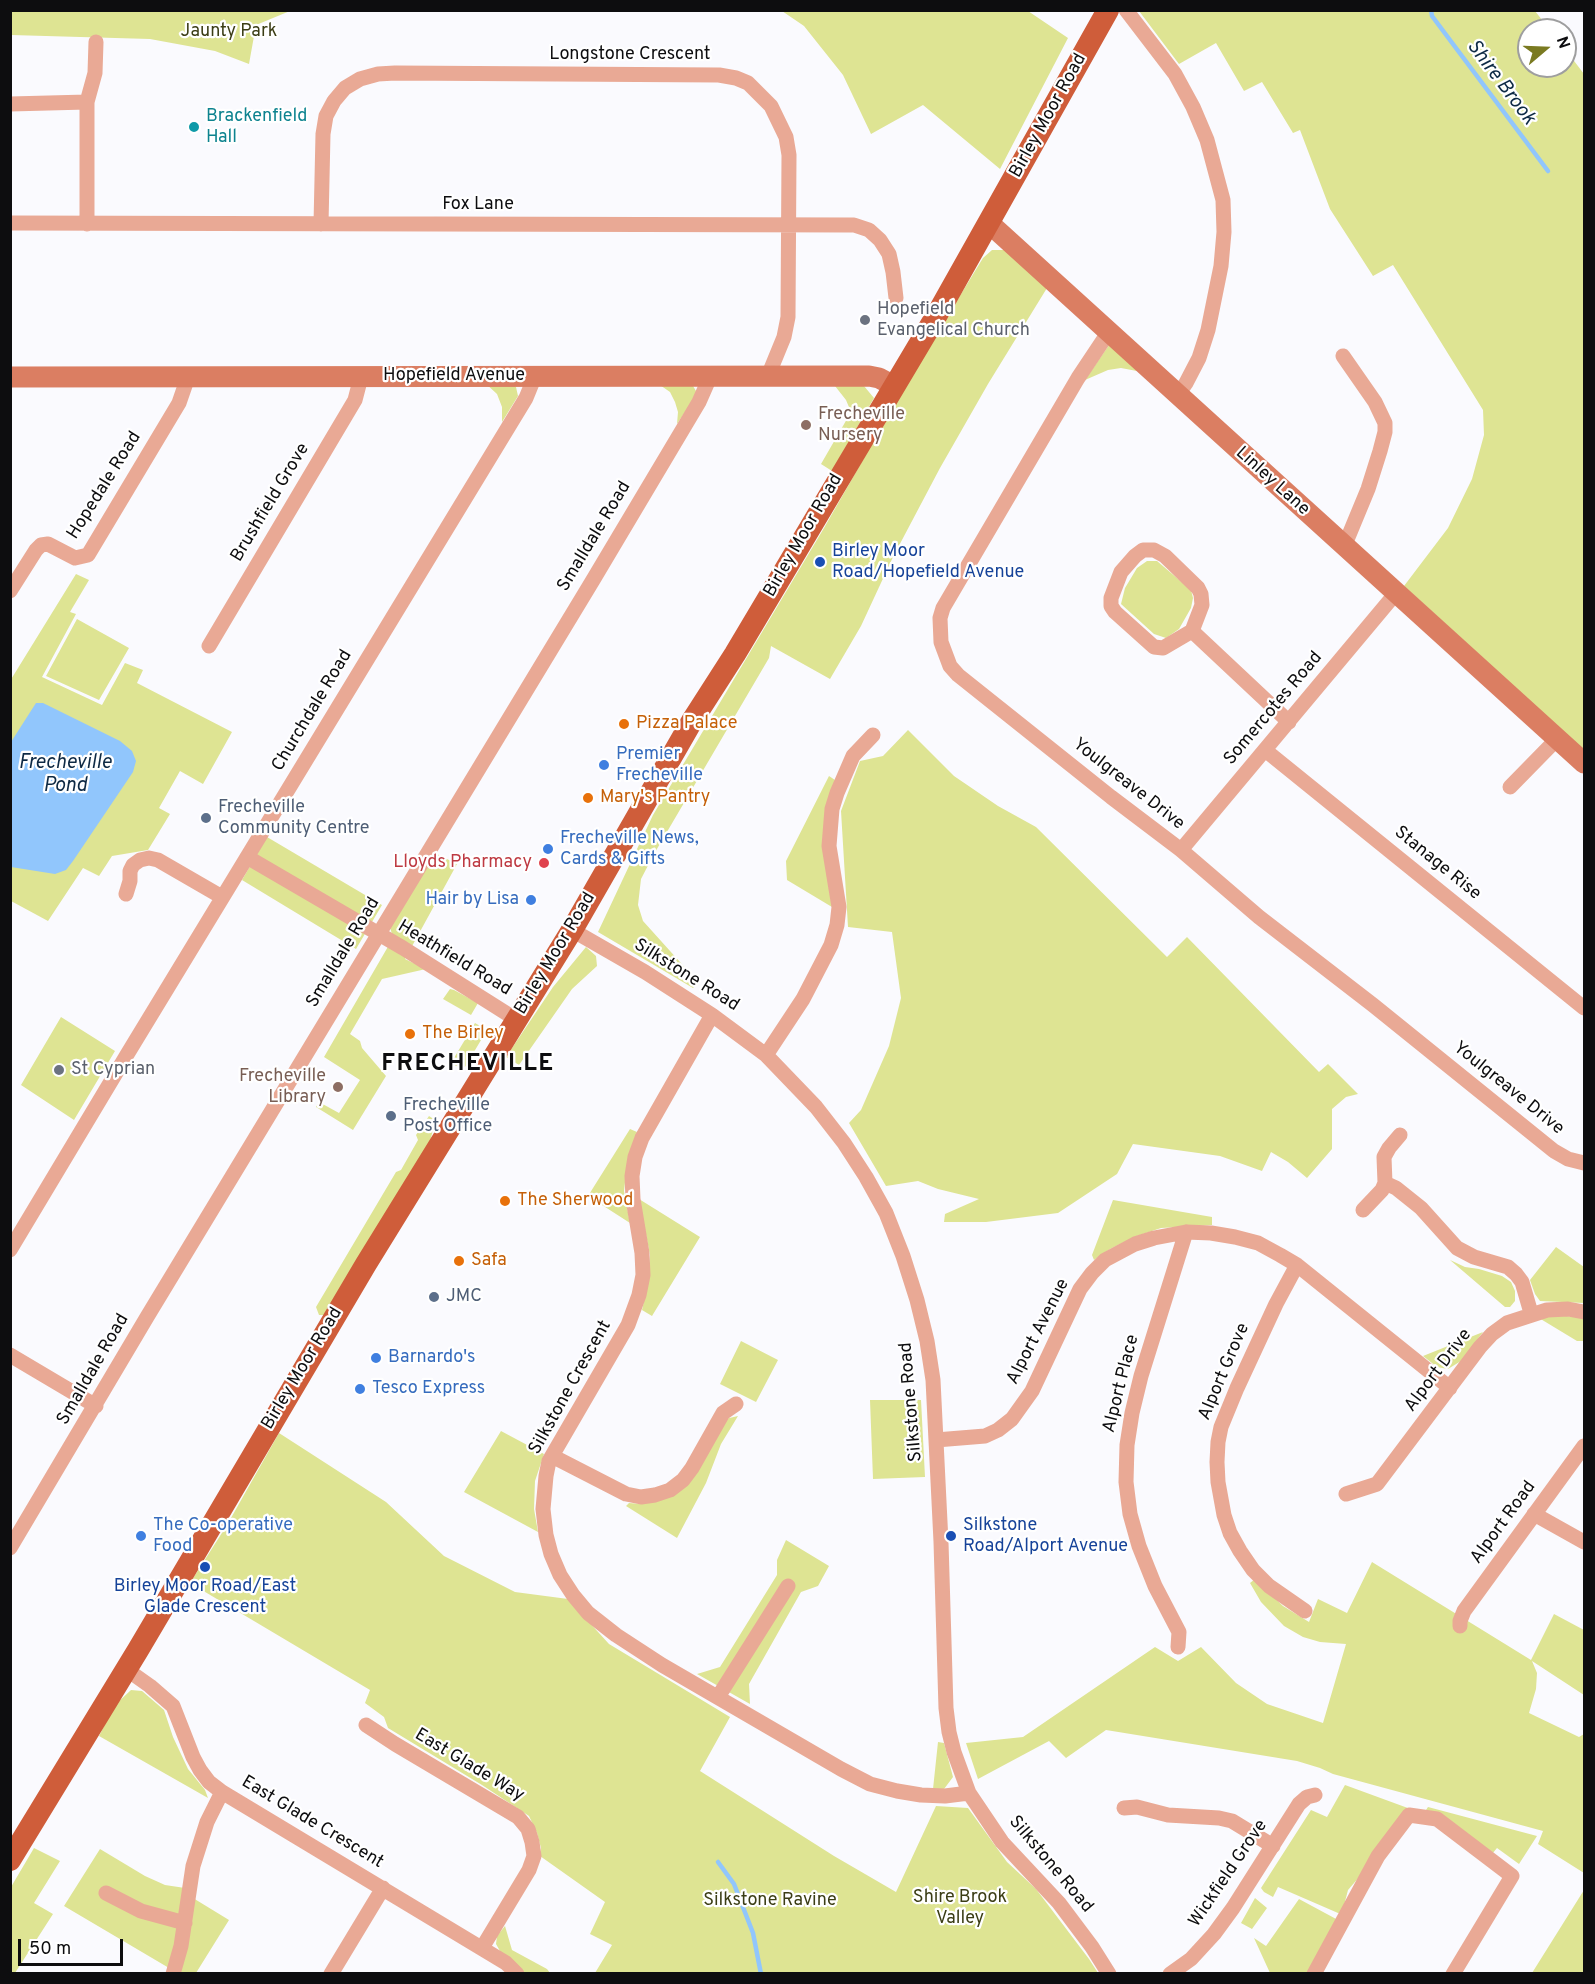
<!DOCTYPE html>
<style>
body{margin:0}
#map{position:relative;width:1595px;height:1984px;overflow:hidden;background:#fafafe;font-family:Overpass,sans-serif}
canvas{display:block}
.frame{position:absolute;inset:0;border:12px solid #0d0d0f;pointer-events:none}
.north{position:absolute;left:1517px;top:18px;width:60px;height:60px;box-sizing:border-box;background:#fff;border:2px solid #9e9e9f;border-radius:50%;rotate:71deg;font-size:16px;font-weight:700;line-height:24px;text-align:center;color:#0d0d0f}
.north::after{content:'';display:block;margin:auto;width:21px;height:27px;background:#7a7a21;clip-path:polygon(50% 0,100% 100%,50% 72%,0 100%)}
.scale{position:absolute;left:18px;top:1939px;width:105px;height:27px;box-sizing:border-box;border:3px solid #0d0d0f;border-top:0;padding-left:8px;font-size:18px;line-height:21px;white-space:nowrap;color:#0d0d0f;-webkit-text-stroke:4px #fff;paint-order:stroke}
</style>
<div id="map">
<canvas width="1595" height="1984"></canvas>
<div class="frame"></div>
<div class="north">N</div>
<div class="scale">50 m</div>
</div>
<script>
const ctx = document.querySelector('canvas').getContext('2d');
ctx.lineJoin = 'round';
function fill(path, color) {
  ctx.fillStyle = color;
  ctx.fill(path, 'evenodd');
}
function poly(rows) {
  const path = new Path2D();
  for (const r of rows) {
    path.moveTo(r[0], r[1]);
    for (let i = 2; i < r.length; i += 2) path.lineTo(r[i], r[i + 1]);
  }
  return path;
}
function stroke(path, color, width, dash) {
  ctx.strokeStyle = color;
  ctx.lineWidth = width;
  ctx.lineCap = dash ? 'butt' : 'round';
  ctx.setLineDash(dash || []);
  ctx.stroke(path);
}
function label(font, color, halo, rows, align = 'center') {
  ctx.font = font + ' Overpass,sans-serif';
  ctx.lineWidth = 4.5;
  ctx.setLineDash([]);
  ctx.textBaseline = 'middle';
  ctx.strokeStyle = halo;
  ctx.fillStyle = color;
  for (const [text, x, y, turn = 0] of rows) {
    ctx.save();
    ctx.translate(x, y);
    ctx.rotate((+turn || 0) * Math.PI / 180);
    ctx.textAlign = isNaN(turn) ? turn : align;
    if (halo) ctx.strokeText(text, 0, 0);
    ctx.fillText(text, 0, 0);
    ctx.restore();
  }
}
fill(poly([
 [11,11,290,11,256,25,249,64,215,51,150,39,11,35],
 [782,11,1028,11,1068,38,1000,169,923,105,871,134,843,75,804,26],
 [1139,11,1535,11,1550,30,1529,30,1529,66,1565,66,1565,49,1584,74,1584,750,1404,586,1448,528,1472,479,1484,435,1483,410,1393,265,1373,276,1330,209,1300,130,1293,133,1262,82,1244,91,1216,43,1179,64],
 [992,250,1005,250,1047,288,988,384,940,468,893,557,861,626,830,679,771,646,769,658,654,854,641,879,638,905,643,921,698,982,693,988,598,932,653,815,824,528,908,381,983,258],
 [1109,345,1142,372,1121,368,1108,370,1085,380],
 [485,383,510,383,516,387,518,396,502,422,502,407,497,394],
 [657,383,693,386,696,391,695,397,677,424,678,412,675,402,670,392],
 [835,386,864,386,874,398,832,471,821,464,851,412,846,400],
 [1147,561,1157,561,1191,590,1193,598,1191,608,1179,629,1166,638,1154,634,1121,604,1125,588,1137,568],
 [76,574,89,580,70,612,76,614,42,677,102,705,125,663,143,670,137,683,232,732,203,784,180,771,159,808,170,814,148,850,112,856,99,876,83,868,48,921,11,901,10,681],
 [77,619,129,648,99,700,46,676],
 [908,730,954,776,998,806,1036,827,1167,957,1187,937,1319,1072,1328,1064,1358,1094,1346,1097,1332,1109,1332,1149,1307,1178,1288,1162,1271,1152,1262,1171,1220,1156,1133,1144,1117,1174,1058,1213,986,1222,944,1222,945,1214,979,1199,938,1189,918,1181,886,1186,849,1123,861,1110,889,1046,901,998,892,932,848,927,841,811,860,761,883,756],
 [829,776,835,780,827,803,822,844,832,907,787,880,786,861],
 [267,837,382,905,356,949,242,880],
 [433,852,457,864,405,959,426,969,382,979,350,1034,360,1041,362,1048,386,1076,353,1130,316,1107,319,1102,339,1113,360,1080,324,1057,393,938,390,927],
 [586,947,596,956,597,966,572,989,519,1065,506,1057,553,987],
 [450,989,454,990,478,1003,471,1015,443,999],
 [61,1017,115,1051,74,1120,21,1085],
 [475,1023,487,1030,465,1067,456,1066,451,1063],
 [429,1116,435,1120,429,1147,325,1315,319,1315,316,1307,396,1172,401,1170,418,1140,416,1135],
 [630,1129,637,1132,628,1157,624,1191,630,1223,588,1196],
 [639,1199,700,1237,652,1316,642,1310,648,1283,650,1255],
 [1113,1200,1212,1217,1212,1225,1161,1228,1137,1236,1110,1249,1094,1260,1092,1255],
 [1556,1247,1584,1267,1584,1303,1540,1301,1535,1294,1530,1280],
 [1450,1260,1465,1267,1479,1269,1502,1276,1511,1282,1515,1291,1515,1301,1510,1307,1505,1307],
 [1557,1315,1584,1318,1584,1341,1577,1341,1539,1318],
 [1483,1332,1461,1361,1448,1369,1437,1367,1423,1356],
 [741,1341,778,1360,756,1402,720,1384],
 [870,1400,921,1400,925,1477,873,1479],
 [738,1416,721,1444,706,1483,677,1538,626,1506,629,1503,641,1504,658,1500,725,1419],
 [501,1431,544,1454,535,1481,534,1509,538,1532,464,1492],
 [279,1433,386,1502,444,1556,515,1592,568,1599,609,1644,730,1717,700,1771,834,1856,896,1892,936,1806,968,1808,1007,1862,1036,1889,1089,1959,1098,1973,595,1973,612,1945,590,1934,605,1902,540,1856,541,1848,537,1833,529,1816,482,1785,388,1728,384,1717,365,1703,370,1690,190,1583,227,1525],
 [786,1540,829,1566,818,1586,801,1592,749,1684,750,1704,697,1674,720,1667,777,1575,777,1560],
 [1372,1562,1531,1660,1554,1614,1584,1630,1584,1695,1532,1661,1537,1673,1536,1689,1529,1713,1579,1737,1584,1734,1584,1873,1538,1844,1543,1831,1333,1774,1320,1768,1297,1761,1106,1730,1066,1758,1049,1741,978,1779,966,1743,1023,1737,1155,1647,1178,1661,1201,1647,1236,1683,1267,1704,1323,1723,1346,1644,1320,1642,1303,1637,1284,1626,1261,1602,1250,1583,1255,1579,1283,1606,1309,1622,1318,1599,1347,1613],
 [131,1690,142,1691,164,1710,173,1737,188,1769,205,1790,208,1798,99,1736,115,1705],
 [938,1742,944,1743,953,1777,944,1789,933,1789],
 [1345,1785,1416,1811,1348,1890,1342,1913,1338,1913,1278,1887,1273,1897,1264,1892,1261,1888,1311,1810,1327,1817],
 [1428,1807,1537,1836,1519,1864,1497,1848,1492,1854,1426,1810],
 [34,1848,60,1861,34,1903,53,1914,15,1973,11,1973,11,1887],
 [100,1849,145,1876,165,1885,185,1888,193,1898,229,1920,196,1973,174,1973,169,1968,64,1906],
 [1584,1890,1584,1973,1532,1973],
 [1255,1898,1267,1908,1252,1929,1241,1923],
 [1299,1899,1338,1920,1310,1973,1270,1973,1254,1938,1266,1946],
 [505,1926,512,1950,547,1969,550,1973,525,1973,500,1951,496,1944,497,1936]
]), '#dee493');
fill(poly([
 [36,703,43,703,120,741,132,751,136,761,133,772,73,861,66,870,55,874,11,867,11,742]
]), '#91c6fc');
stroke(poly([
 [1431,10,1432,16,1548,171],
 [718,1862,734,1884,753,1933,761,1974]
]), '#91c6fc', 4.5);
stroke(poly([
 [1126,10,1175,74,1193,107,1207,140,1223,200,1224,232,1221,266,1208,330,1199,358,1186,383,1177,396],
 [10,104,87,102],
 [10,223,854,225,869,230,880,240,889,254,893,272,896,298],
 [87,224,87,102,95,73,96,42],
 [321,224,323,134,326,116,334,101,345,88,360,79,378,74,395,73,719,75,736,78,748,83,771,106,786,137,789,155,788,317,784,337,768,376],
 [1108,333,1078,378,943,608,940,618,941,642,950,666,958,675,1111,797,1181,850,1259,917,1373,1005,1554,1151,1568,1159,1584,1163],
 [1343,356,1375,402,1385,423,1385,432,1380,451,1368,489,1344,547],
 [10,591,36,550,41,545,48,544,75,558,88,555,179,403,188,377],
 [1192,631,1202,605,1201,594,1198,588,1165,556,1154,550,1143,550,1135,556,1121,572,1111,598,1111,606,1115,612,1154,647,1163,648,1192,631,1289,722],
 [209,646,355,400,361,377],
 [1265,750,1584,1008],
 [1510,787,1557,739],
 [1181,850,1396,593],
 [247,857,403,948,517,1020],
 [126,894,130,881,130,871,133,865,140,860,149,858,158,860,222,897],
 [572,930,645,972,712,1015,766,1055,816,1107,844,1143,866,1177,886,1213,903,1256,917,1300,927,1341,933,1380,941,1542,946,1708,949,1732,954,1752,969,1793,1002,1842,1059,1903,1092,1947,1109,1974],
 [712,1015,642,1138,635,1157,632,1176,633,1199,642,1253,643,1275,639,1295,628,1325,549,1461,546,1476,543,1509,546,1535,551,1554,560,1575,573,1595,588,1613,616,1635,662,1665,841,1769,870,1784,897,1791,921,1795,945,1796,969,1793],
 [766,1055,803,999,831,945,837,925,839,907,829,846,832,809,837,793,853,756,873,735],
 [1385,1183,1396,1188,1421,1208,1457,1248,1474,1257,1508,1267,1516,1274,1522,1282,1531,1313],
 [1363,1210,1382,1190,1385,1183,1384,1157,1389,1148,1400,1135],
 [10,1250,128,1053,526,398,535,376],
 [1297,1265,1276,1304,1237,1388,1221,1427,1218,1442,1217,1462,1218,1482,1224,1515,1230,1533,1240,1551,1253,1570,1269,1586,1305,1611],
 [10,1355,96,1406],
 [936,1440,985,1436,998,1430,1012,1419,1032,1391,1080,1289,1092,1273,1105,1260,1135,1244,1154,1238,1186,1232,1211,1233,1235,1237,1258,1243,1280,1255,1297,1265,1450,1388],
 [552,1456,626,1494,641,1497,655,1495,670,1490,683,1480,692,1468,723,1413,736,1404],
 [1346,1494,1377,1484,1480,1347,1492,1334,1507,1323,1547,1310,1568,1309,1584,1312],
 [1534,1514,1584,1542],
 [10,1548,147,1317,593,580,699,402,710,377],
 [1460,1626,1460,1621,1464,1611,1584,1446],
 [1178,1647,1179,1632,1155,1586,1139,1546,1130,1514,1126,1482,1127,1445,1132,1413,1141,1376,1186,1232],
 [126,1669,150,1686,173,1706,193,1757,200,1770,209,1782,222,1792,506,1963,517,1974],
 [718,1697,788,1586],
 [366,1725,395,1744,518,1817,528,1829,532,1842,534,1856,529,1870,482,1948],
 [1124,1808,1137,1807,1168,1815,1219,1818,1232,1821,1273,1846],
 [106,1893,141,1911,185,1923],
 [173,1974,181,1946,193,1866,207,1822,222,1792],
 [331,1974,383,1888],
 [1170,1974,1191,1959,1214,1934,1233,1908,1299,1804,1307,1797,1315,1795],
 [1314,1974,1378,1856,1409,1815,1437,1819,1512,1876,1453,1974]
]), '#e9a995', 15);
stroke(poly([
 [989,223,1584,763],
 [10,377,869,376,879,378,894,386]
]), '#db7e62', 21);
stroke(poly([
 [10,1860,138,1650,366,1264,572,930,692,721,735,654,935,318,1108,10]
]), '#cf5d3a', 22);
for (const [x, y, r, color] of [
 [194,127,6,"#0f9aa8"],
 [865,320,6,"#6b7280"],
 [806,425,6,"#8d6e63"],
 [820,562,6,"#1a4fb4"],
 [624,724,6,"#e8710a"],
 [604,765,6,"#3f7fe0"],
 [588,798,6,"#e8710a"],
 [206,818,6,"#5c6f8a"],
 [548,849,6,"#3f7fe0"],
 [544,863,6,"#e0444e"],
 [531,900,6,"#3f7fe0"],
 [410,1034,6,"#e8710a"],
 [59,1070,6,"#6b7280"],
 [338,1087,6,"#8d6e63"],
 [391,1116,6,"#5c6f8a"],
 [505,1201,6,"#e8710a"],
 [459,1261,6,"#e8710a"],
 [434,1297,6,"#5c6f8a"],
 [376,1358,6,"#3f7fe0"],
 [360,1389,6,"#3f7fe0"],
 [141,1536,6,"#3f7fe0"],
 [951,1536,6,"#1a4fb4"],
 [205,1567,6,"#1a4fb4"]
]) {
  const dot = new Path2D();
  dot.arc(x, y, r, 0, 2 * Math.PI);
  ctx.fillStyle = color;
  ctx.fill(dot);
  stroke(dot, '#fff', 2);
}
label('18px', '#3b3d15', '#fff', [
 ["Jaunty Park",229,32],
 ["Shire Brook",960,1898],
 ["Valley",960,1919],
 ["Silkstone Ravine",770,1901]
]);
label('18px', '#0d0d0f', '#fff', [
 ["Longstone Crescent",630,55],
 ["Birley Moor Road",1049,116,-61],
 ["Fox Lane",478,205],
 ["Hopefield Avenue",454,376],
 ["Linley Lane",1272,482,42],
 ["Hopedale Road",105,486,-58],
 ["Brushfield Grove",271,503,-59],
 ["Birley Moor Road",804,536,-60],
 ["Smalldale Road",595,537,-59],
 ["Somercotes Road",1274,709,-50],
 ["Churchdale Road",313,711,-59],
 ["Youlgreave Drive",1128,785,38],
 ["Stanage Rise",1437,864,39],
 ["Smalldale Road",344,953,-59],
 ["Birley Moor Road",556,954,-59],
 ["Heathfield Road",454,959,31],
 ["Silkstone Road",686,976,32],
 ["Youlgreave Drive",1508,1089,39],
 ["Alport Avenue",1039,1332,-63],
 ["Birley Moor Road",303,1369,-59],
 ["Smalldale Road",94,1370,-60],
 ["Alport Drive",1439,1371,-53],
 ["Alport Grove",1225,1372,-67],
 ["Alport Place",1122,1384,-76],
 ["Silkstone Crescent",571,1388,-61],
 ["Silkstone Road",912,1402,-95],
 ["Alport Road",1504,1523,-54],
 ["East Glade Way",469,1766,31],
 ["East Glade Crescent",312,1823,31],
 ["Silkstone Road",1050,1865,50],
 ["Wickfield Grove",1229,1874,-56]
]);
label('18px', '#0d838f', '#fff', [
 ["Brackenfield",206,117],
 ["Hall",206,138]
], 'left');
label('18px', '#5b616d', '#fff', [
 ["Hopefield",877,310],
 ["Evangelical Church",877,331],
 ["St Cyprian",71,1070]
], 'left');
label('18px', '#785e54', '#fff', [
 ["Frecheville",818,415],
 ["Nursery",818,436],
 ["Frecheville",326,1077,"right"],
 ["Library",326,1098,"right"]
], 'left');
label('18px', '#164399', '#fff', [
 ["Birley Moor",832,552],
 ["Road/Hopefield Avenue",832,573],
 ["Silkstone",963,1526],
 ["Road/Alport Avenue",963,1547],
 ["Birley Moor Road/East",205,1587,"center"],
 ["Glade Crescent",205,1608,"center"]
], 'left');
label('18px', '#c56008', '#fff', [
 ["Pizza Palace",636,724],
 ["Mary's Pantry",600,798],
 ["The Birley",422,1034],
 ["The Sherwood",517,1201],
 ["Safa",471,1261]
], 'left');
label('18px', '#366cbe', '#fff', [
 ["Premier",616,755],
 ["Frecheville",616,776],
 ["Frecheville News,",560,839],
 ["Cards & Gifts",560,860],
 ["Hair by Lisa",519,900,"right"],
 ["Barnardo's",388,1358],
 ["Tesco Express",372,1389],
 ["The Co-operative",153,1526],
 ["Food",153,1547]
], 'left');
label('18px', '#4e5e75', '#fff', [
 ["Frecheville",218,808],
 ["Community Centre",218,829],
 ["Frecheville",403,1106],
 ["Post Office",403,1127],
 ["JMC",446,1297]
], 'left');
label('18px', '#be3a42', '#fff', [
 ["Lloyds Pharmacy",532,863]
], 'right');
label('italic 20px', '#0e2a45', '#fff', [
 ["Shire Brook",1500,83,53],
 ["Frecheville",65,764],
 ["Pond",65,787]
]);
ctx.letterSpacing = '1.5px';
label('bold 24px', '#0d0d0f', '#fff', [
 ["FRECHEVILLE",468,1065]
]);
ctx.letterSpacing = '0px';
</script>
